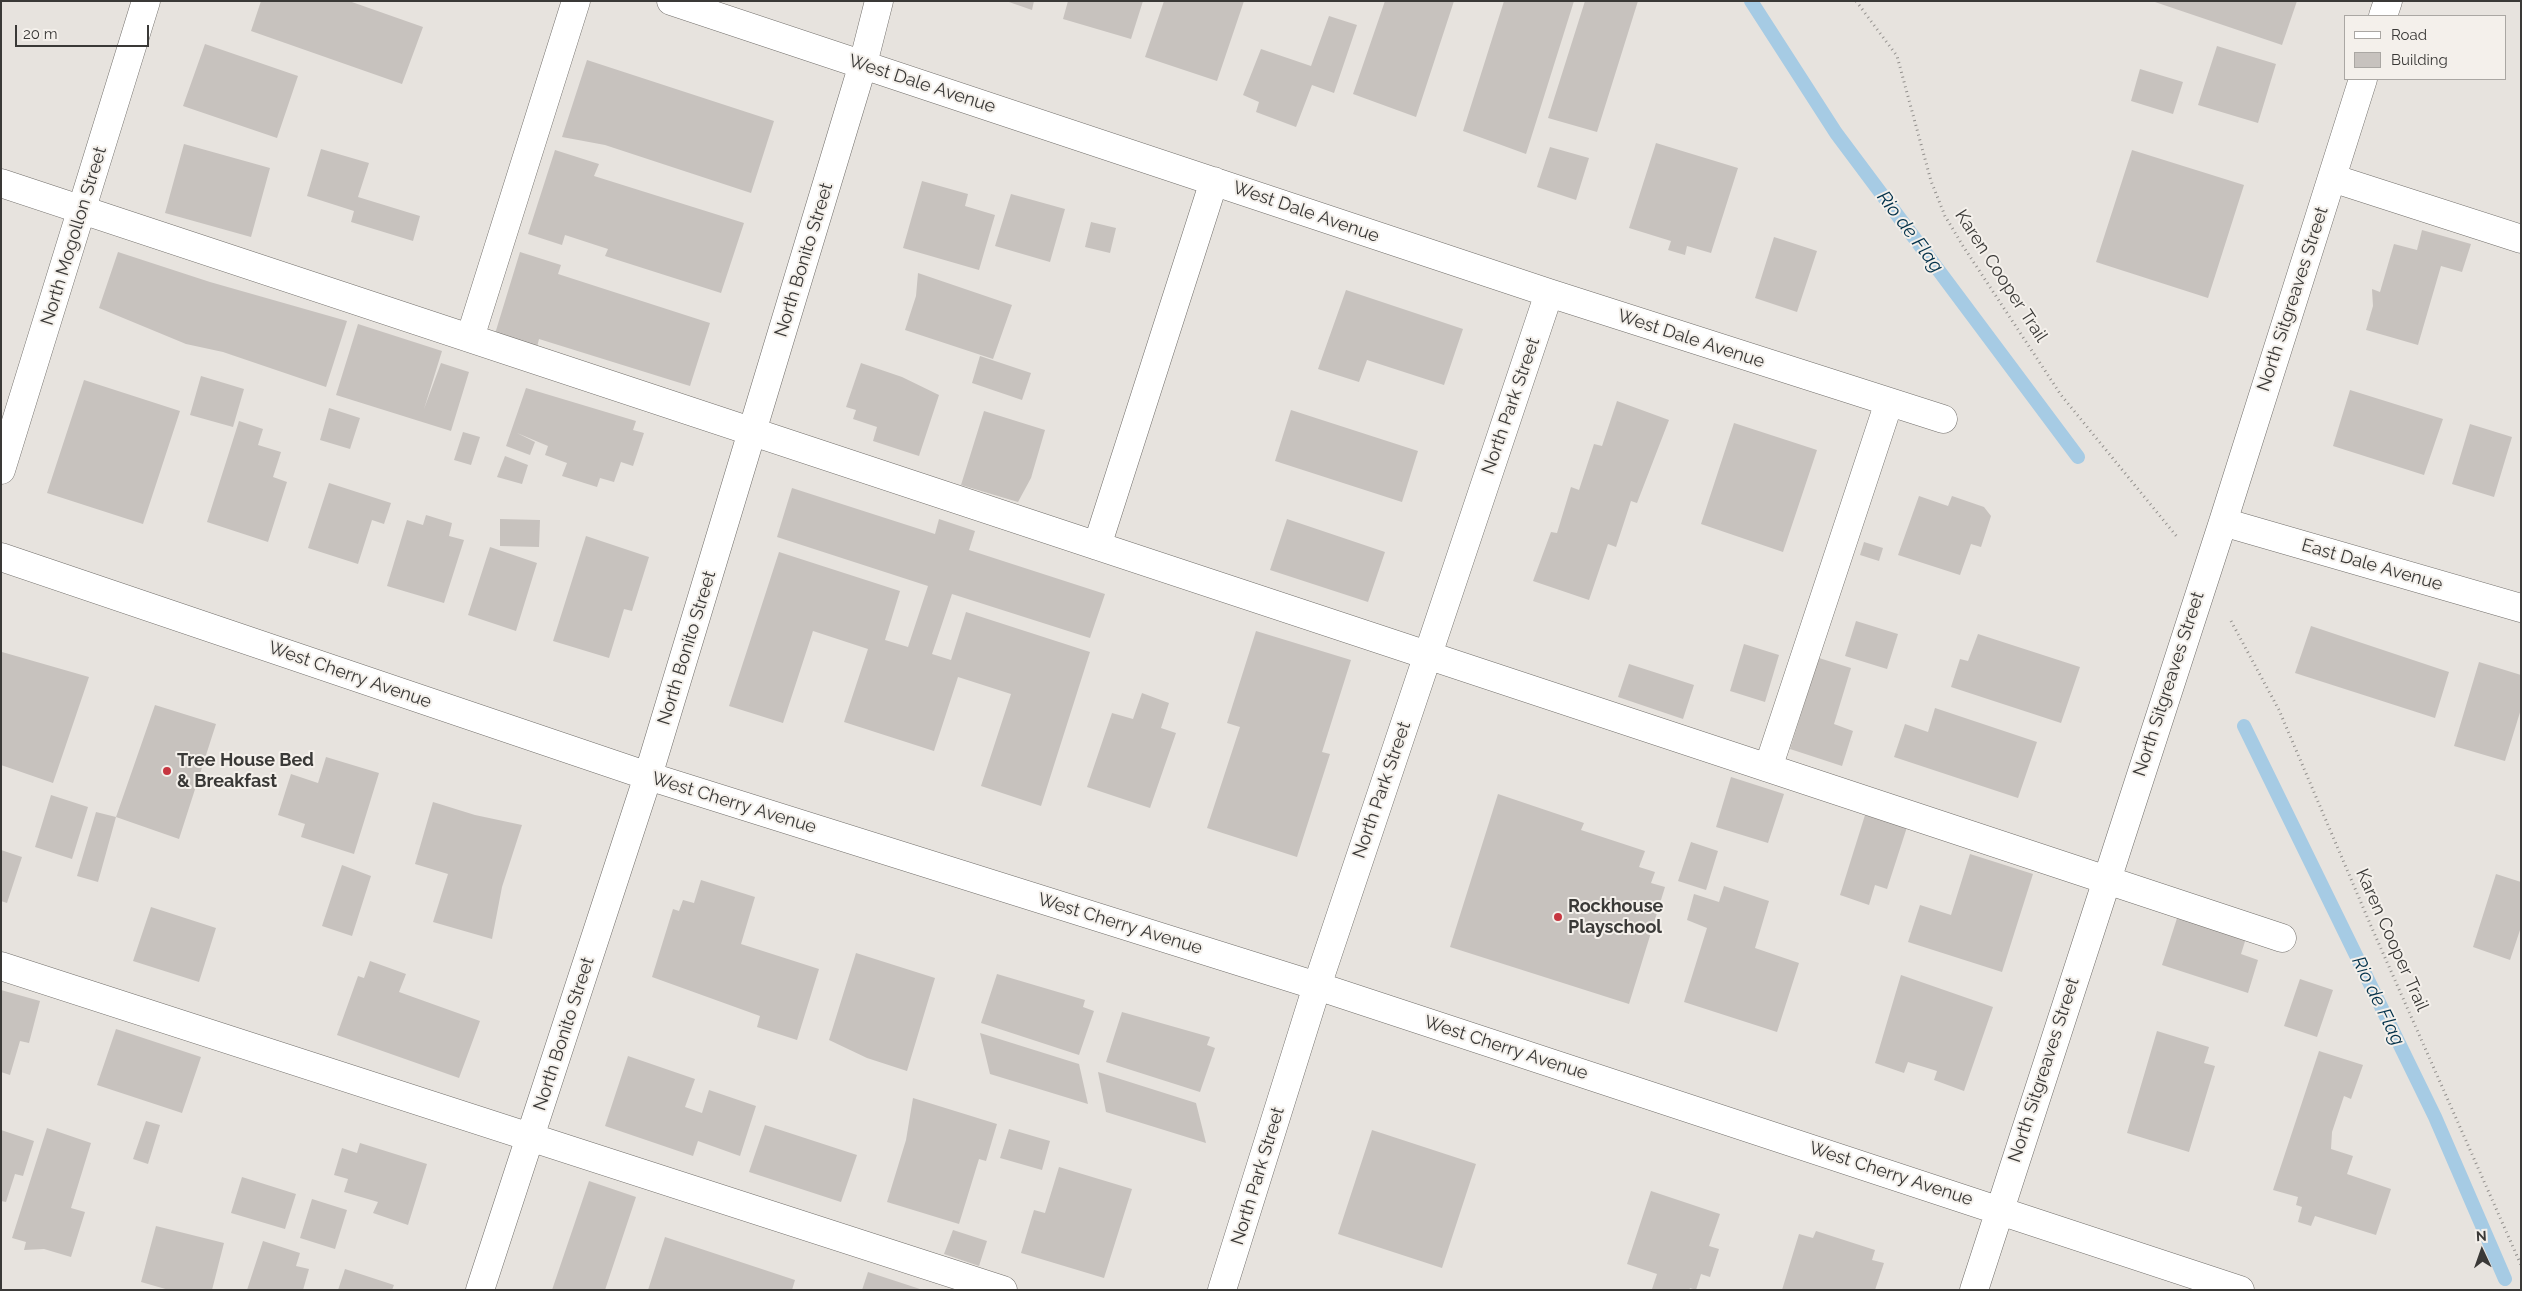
<!DOCTYPE html>
<style>
body{margin:0}
#map{position:relative;width:2522px;height:1291px;overflow:hidden;background:#e7e3de;font-family:Raleway,sans-serif}
canvas{display:block}
.frame{position:absolute;inset:0;border:2px solid #3a3937;pointer-events:none}
.legend{position:absolute;left:2344px;top:15px;width:162px;height:65px;box-sizing:border-box;background:#f4f0eb;border:1px solid #aaa7a3;margin:0;padding:6px 9px;list-style:none;font-size:15px;color:#3a3937}
.legend li{display:flex;align-items:center;gap:10px;height:25px}
.legend b{width:25px;border:1px solid #aaa7a3}
.north{position:absolute;left:2457px;top:1226px;width:50px;height:50px;-webkit-text-stroke:4px #f4f0eb;paint-order:stroke;rotate:357deg;font-size:14px;font-weight:700;line-height:20px;text-align:center;color:#3a3937}
.north::after{content:'';display:block;margin:auto;width:18px;height:22px;background:#3a3937;clip-path:polygon(50% 0,100% 100%,50% 72%,0 100%)}
.scale{position:absolute;left:15px;top:25px;width:134px;height:22px;box-sizing:border-box;border:2px solid #3a3937;border-top:0;padding-left:6px;font-size:15px;line-height:18px;white-space:nowrap;color:#3a3937;-webkit-text-stroke:4px #f4f0eb;paint-order:stroke}
</style>
<div id="map">
<canvas width="2522" height="1291"></canvas>
<div class="frame"></div>
<ul class="legend">
<li><b style="height:6px;background:#fff"></b>Road</li>
<li><b style="height:14px;background:#c7c2be"></b>Building</li>
</ul>
<div class="north">N</div>
<div class="scale">20 m</div>
</div>
<script>
const ctx = document.querySelector('canvas').getContext('2d');
ctx.lineJoin = 'round';
function poly(rows) {
  const path = new Path2D();
  for (const r of rows) {
    path.moveTo(r[0], r[1]);
    for (let i = 2; i < r.length; i += 2) path.lineTo(r[i], r[i + 1]);
  }
  return path;
}
function stroke(path, color, width, dash) {
  ctx.strokeStyle = color;
  ctx.lineWidth = width;
  ctx.lineCap = dash ? 'butt' : 'round';
  ctx.setLineDash(dash || []);
  ctx.stroke(path);
}
function fill(path, color) {
  ctx.fillStyle = color;
  ctx.fill(path, 'evenodd');
}
function label(font, color, halo, rows, align = 'center') {
  ctx.font = font + ' Raleway,sans-serif';
  ctx.lineWidth = 4;
  ctx.setLineDash([]);
  ctx.textBaseline = 'middle';
  ctx.strokeStyle = halo;
  ctx.fillStyle = color;
  for (const [text, x, y, turn = 0] of rows) {
    ctx.save();
    ctx.translate(x, y);
    ctx.rotate((+turn || 0) * Math.PI / 180);
    ctx.textAlign = isNaN(turn) ? turn : align;
    if (halo) ctx.strokeText(text, 0, 0);
    ctx.fillText(text, 0, 0);
    ctx.restore();
  }
}
stroke(poly([
 [1751,1,1836,133,2078,457],
 [2244,726,2435,1117,2505,1279]
]), '#a6cbe4', 14);
fill(poly([
 [261,1,349,1,423,27,402,84,251,31],
 [1006,1,1034,1,1032,10],
 [1068,1,1143,1,1131,39,1063,19],
 [1164,1,1244,1,1217,81,1145,57],
 [1385,1,1454,1,1416,117,1353,94],
 [1504,1,1574,1,1526,154,1463,131],
 [1585,1,1638,1,1597,132,1548,118],
 [2152,1,2297,1,2282,45],
 [1329,16,1357,25,1334,93,1312,85,1296,127,1256,112,1259,102,1243,95,1261,49,1311,66],
 [205,44,298,76,277,138,183,106],
 [2217,46,2276,64,2258,123,2198,105],
 [587,60,774,121,751,193,605,145,562,137],
 [2140,69,2183,82,2173,114,2131,101],
 [1656,143,1738,168,1711,253,1687,246,1685,255,1668,250,1671,241,1629,228],
 [184,144,270,168,251,237,165,213],
 [1550,147,1589,158,1576,200,1537,187],
 [321,149,369,163,358,197,420,216,413,241,351,222,354,211,307,196],
 [555,150,599,164,594,176,744,223,721,293,605,256,608,249,565,235,562,245,528,234],
 [2132,150,2244,185,2208,298,2096,262],
 [922,181,968,194,965,206,995,215,979,270,903,248],
 [1011,194,1065,209,1050,262,995,246],
 [1091,222,1116,228,1110,253,1085,247],
 [2422,230,2471,244,2462,272,2441,266,2418,345,2366,330,2373,306,2372,289,2380,292,2394,244,2417,250],
 [1774,237,1817,251,1797,312,1755,298],
 [118,252,210,282,347,321,326,387,223,352,186,344,99,308],
 [520,252,561,265,558,274,710,323,690,386,539,339,536,351,494,337],
 [918,273,1012,305,993,359,905,330,916,296],
 [1346,290,1463,329,1444,385,1367,360,1359,382,1318,369],
 [358,324,442,351,424,409,441,363,469,372,451,431,336,395],
 [980,356,1031,373,1022,400,972,383],
 [861,363,902,377,939,395,919,456,873,441,877,427,853,419,856,410,846,407],
 [201,376,244,389,233,427,190,415],
 [84,380,180,411,143,524,47,493],
 [526,388,636,421,633,430,644,433,633,466,621,462,614,482,600,478,597,487,562,476,567,463,545,455,548,446,517,433,535,442,530,455,506,446],
 [2350,390,2443,419,2424,475,2333,446],
 [1617,401,1669,420,1637,503,1631,501,1616,547,1608,544,1589,600,1533,581,1551,532,1557,533,1571,487,1579,490,1594,444,1602,446],
 [329,408,360,418,350,449,320,440],
 [1291,410,1418,451,1402,502,1275,461],
 [984,411,1045,430,1031,478,1018,502,961,485],
 [239,421,263,429,258,445,281,452,273,477,287,482,268,542,207,522],
 [1734,423,1817,450,1783,552,1701,524],
 [2470,424,2512,437,2494,497,2452,484],
 [463,432,480,437,471,465,454,460],
 [505,456,528,465,522,484,497,477],
 [329,483,391,503,384,524,372,520,358,564,308,548],
 [792,488,935,534,939,519,975,531,969,550,1105,594,1090,638,952,594,932,654,951,660,966,612,1090,652,1041,806,981,786,1011,694,958,677,934,751,844,722,868,649,813,631,783,723,729,706,779,552,900,591,885,640,908,647,928,586,777,537],
 [1919,496,1948,506,1952,496,1984,507,1991,516,1981,547,1971,544,1960,575,1898,555],
 [426,515,452,523,449,536,464,540,444,603,387,586,407,520,423,525],
 [500,519,540,520,539,547,500,546],
 [1287,519,1385,552,1368,602,1270,570],
 [586,536,649,557,632,611,624,609,609,658,553,641],
 [1864,542,1883,548,1879,561,1860,555],
 [490,547,537,563,516,631,468,615],
 [1856,621,1898,634,1887,669,1845,656],
 [2311,626,2449,672,2435,718,2295,673],
 [1256,631,1351,660,1322,752,1330,754,1297,857,1207,828,1240,727,1227,723],
 [1978,634,2080,667,2061,723,1951,687,1960,659,1968,661],
 [1744,644,1779,655,1765,702,1730,691],
 [2,652,89,677,53,783,1,765],
 [1819,658,1851,668,1834,724,1853,731,1842,766,1790,749],
 [2479,662,2521,675,2521,709,2505,761,2454,746],
 [1629,664,1694,685,1683,719,1618,697],
 [1142,693,1169,703,1161,728,1176,733,1150,808,1087,787,1112,713,1133,719],
 [155,705,216,724,179,839,116,817,98,882,77,876,96,812,116,817],
 [1935,708,2037,742,2018,798,1894,757,1905,724,1928,732],
 [326,757,379,773,354,854,301,837,305,824,278,815,291,774,318,783],
 [1731,777,1784,794,1768,843,1716,827],
 [1498,794,1584,823,1581,830,1645,851,1639,867,1655,872,1651,883,1665,887,1629,1004,1450,947],
 [51,795,88,807,72,859,35,847],
 [433,802,475,815,522,825,502,887,492,939,433,922,448,874,415,864],
 [1865,815,1907,827,1887,889,1875,885,1869,905,1840,895],
 [1691,842,1718,851,1706,890,1678,881],
 [1,850,22,857,7,903,1,901],
 [1970,854,2033,874,2002,972,1908,942,1920,905,1951,915],
 [342,865,371,876,352,936,322,926],
 [2496,874,2521,882,2521,927,2510,960,2473,947],
 [701,880,755,897,741,944,819,969,797,1040,757,1027,760,1016,652,977,673,909,679,911,683,900,694,903],
 [1724,886,1769,901,1755,948,1799,963,1777,1032,1684,1002,1707,928,1687,920,1694,894,1719,902],
 [151,907,216,928,199,982,133,961],
 [2179,912,2247,935,2241,954,2258,960,2248,993,2162,965],
 [856,953,935,978,907,1071,867,1058,829,1040],
 [370,961,406,974,399,992,480,1021,459,1078,337,1035,358,976,364,978],
 [997,974,1085,1000,1083,1007,1094,1011,1079,1055,981,1023],
 [1901,975,1993,1007,1964,1091,1934,1080,1937,1071,1908,1062,1904,1073,1875,1063],
 [2300,979,2333,990,2317,1037,2284,1026],
 [1,990,40,1001,29,1043,20,1041,10,1075,1,1072],
 [1122,1012,1210,1037,1207,1045,1215,1048,1200,1092,1106,1062],
 [116,1029,201,1057,182,1113,97,1085],
 [2157,1031,2209,1047,2204,1063,2215,1066,2189,1152,2127,1133],
 [980,1033,1079,1064,1088,1104,990,1074],
 [2319,1051,2363,1065,2351,1099,2344,1096,2332,1132,2331,1149,2353,1156,2347,1174,2391,1189,2376,1235,2315,1216,2311,1226,2298,1222,2302,1207,2296,1205,2298,1197,2273,1190],
 [628,1056,695,1079,685,1107,702,1113,709,1090,756,1106,740,1156,698,1141,693,1156,605,1126],
 [1098,1072,1196,1103,1206,1143,1106,1112],
 [913,1098,997,1124,986,1161,979,1159,959,1224,887,1202,906,1140],
 [146,1121,160,1125,148,1164,133,1159],
 [765,1125,857,1155,841,1202,749,1172],
 [47,1128,91,1143,71,1208,85,1212,71,1257,44,1249,24,1250,26,1242,12,1238],
 [1009,1129,1050,1141,1042,1170,1000,1158],
 [1,1130,34,1141,23,1176,15,1174,6,1202,1,1201],
 [1372,1130,1476,1164,1442,1268,1338,1234],
 [360,1143,427,1164,408,1225,373,1213,378,1202,344,1192,348,1179,334,1175,342,1148,357,1153],
 [1059,1167,1132,1189,1104,1278,1021,1253,1034,1210,1045,1213],
 [242,1177,296,1194,285,1229,231,1213],
 [589,1181,636,1197,605,1290,552,1290],
 [1651,1191,1720,1214,1709,1246,1719,1249,1710,1277,1701,1274,1696,1290,1690,1288,1689,1290,1652,1289,1657,1274,1627,1264],
 [312,1199,347,1210,335,1249,300,1238],
 [156,1226,224,1243,212,1290,169,1290,141,1282],
 [953,1230,987,1241,979,1266,944,1254],
 [1816,1231,1875,1250,1872,1260,1884,1263,1875,1290,1782,1290,1799,1234,1813,1238],
 [665,1237,795,1280,792,1290,648,1290],
 [263,1241,300,1253,296,1266,309,1269,303,1290,247,1290],
 [345,1269,394,1285,392,1290,338,1290],
 [868,1272,920,1289,919,1290,862,1290]
]), '#c7c2be');
const minor = poly([
 [671,1,1549,293,1943,419],
 [2383,16,2388,1],
 [2332,178,2521,239],
 [1,183,2282,938],
 [470,338,576,1],
 [1,470,146,1],
 [2223,522,2521,608],
 [1097,546,1214,181],
 [1,557,648,776,1317,986,2240,1290],
 [1768,768,1889,402],
 [1,966,1003,1290],
 [480,1290,648,776,863,64,879,1],
 [1222,1290,1317,986,1549,293],
 [1974,1290,2223,522,2363,79]
]);
stroke(minor, '#716e6a', 29);
stroke(poly([
 [1856,1,1897,56,1931,181,1945,216,1963,246,2061,395,2178,538],
 [2231,621,2279,710,2371,926,2521,1265]
]), '#93908d', 3, [1, 4]);
stroke(minor, '#fff', 28);
for (const [x, y, r, color] of [
 [167,771,5,"#c63640"],
 [1558,917,5,"#c63640"]
]) {
  const dot = new Path2D();
  dot.arc(x, y, r, 0, 2 * Math.PI);
  ctx.fillStyle = color;
  ctx.fill(dot);
  stroke(dot, '#f4f0eb', 2);
}
label('18px', '#3a3937', '#f4f0eb', [
 ["West Dale Avenue",922,84,18],
 ["West Dale Avenue",1306,212,19],
 ["North Mogollon Street",74,236,-73],
 ["North Bonito Street",804,260,-73],
 ["Karen Cooper Trail",2001,276,57],
 ["North Sitgreaves Street",2293,299,-72],
 ["West Dale Avenue",1691,339,18],
 ["North Park Street",1511,406,-71],
 ["East Dale Avenue",2372,565,16],
 ["North Bonito Street",687,648,-73],
 ["West Cherry Avenue",350,675,19],
 ["North Sitgreaves Street",2169,684,-72],
 ["North Park Street",1382,790,-71],
 ["West Cherry Avenue",734,803,17],
 ["West Cherry Avenue",1120,924,17],
 ["Karen Cooper Trail",2392,940,66],
 ["North Bonito Street",564,1034,-72],
 ["West Cherry Avenue",1506,1048,18],
 ["North Sitgreaves Street",2044,1070,-72],
 ["West Cherry Avenue",1891,1174,18],
 ["North Park Street",1258,1176,-73]
]);
label('bold 18px', '#3a3937', '#f4f0eb', [
 ["Tree House Bed",177,761],
 ["& Breakfast",177,782],
 ["Rockhouse",1568,907],
 ["Playschool",1568,928]
], 'left');
label('italic 19px', '#003049', '#f4f0eb', [
 ["Rio de Flag",1910,232,53],
 ["Rio de Flag",2378,1001,64]
]);
</script>
